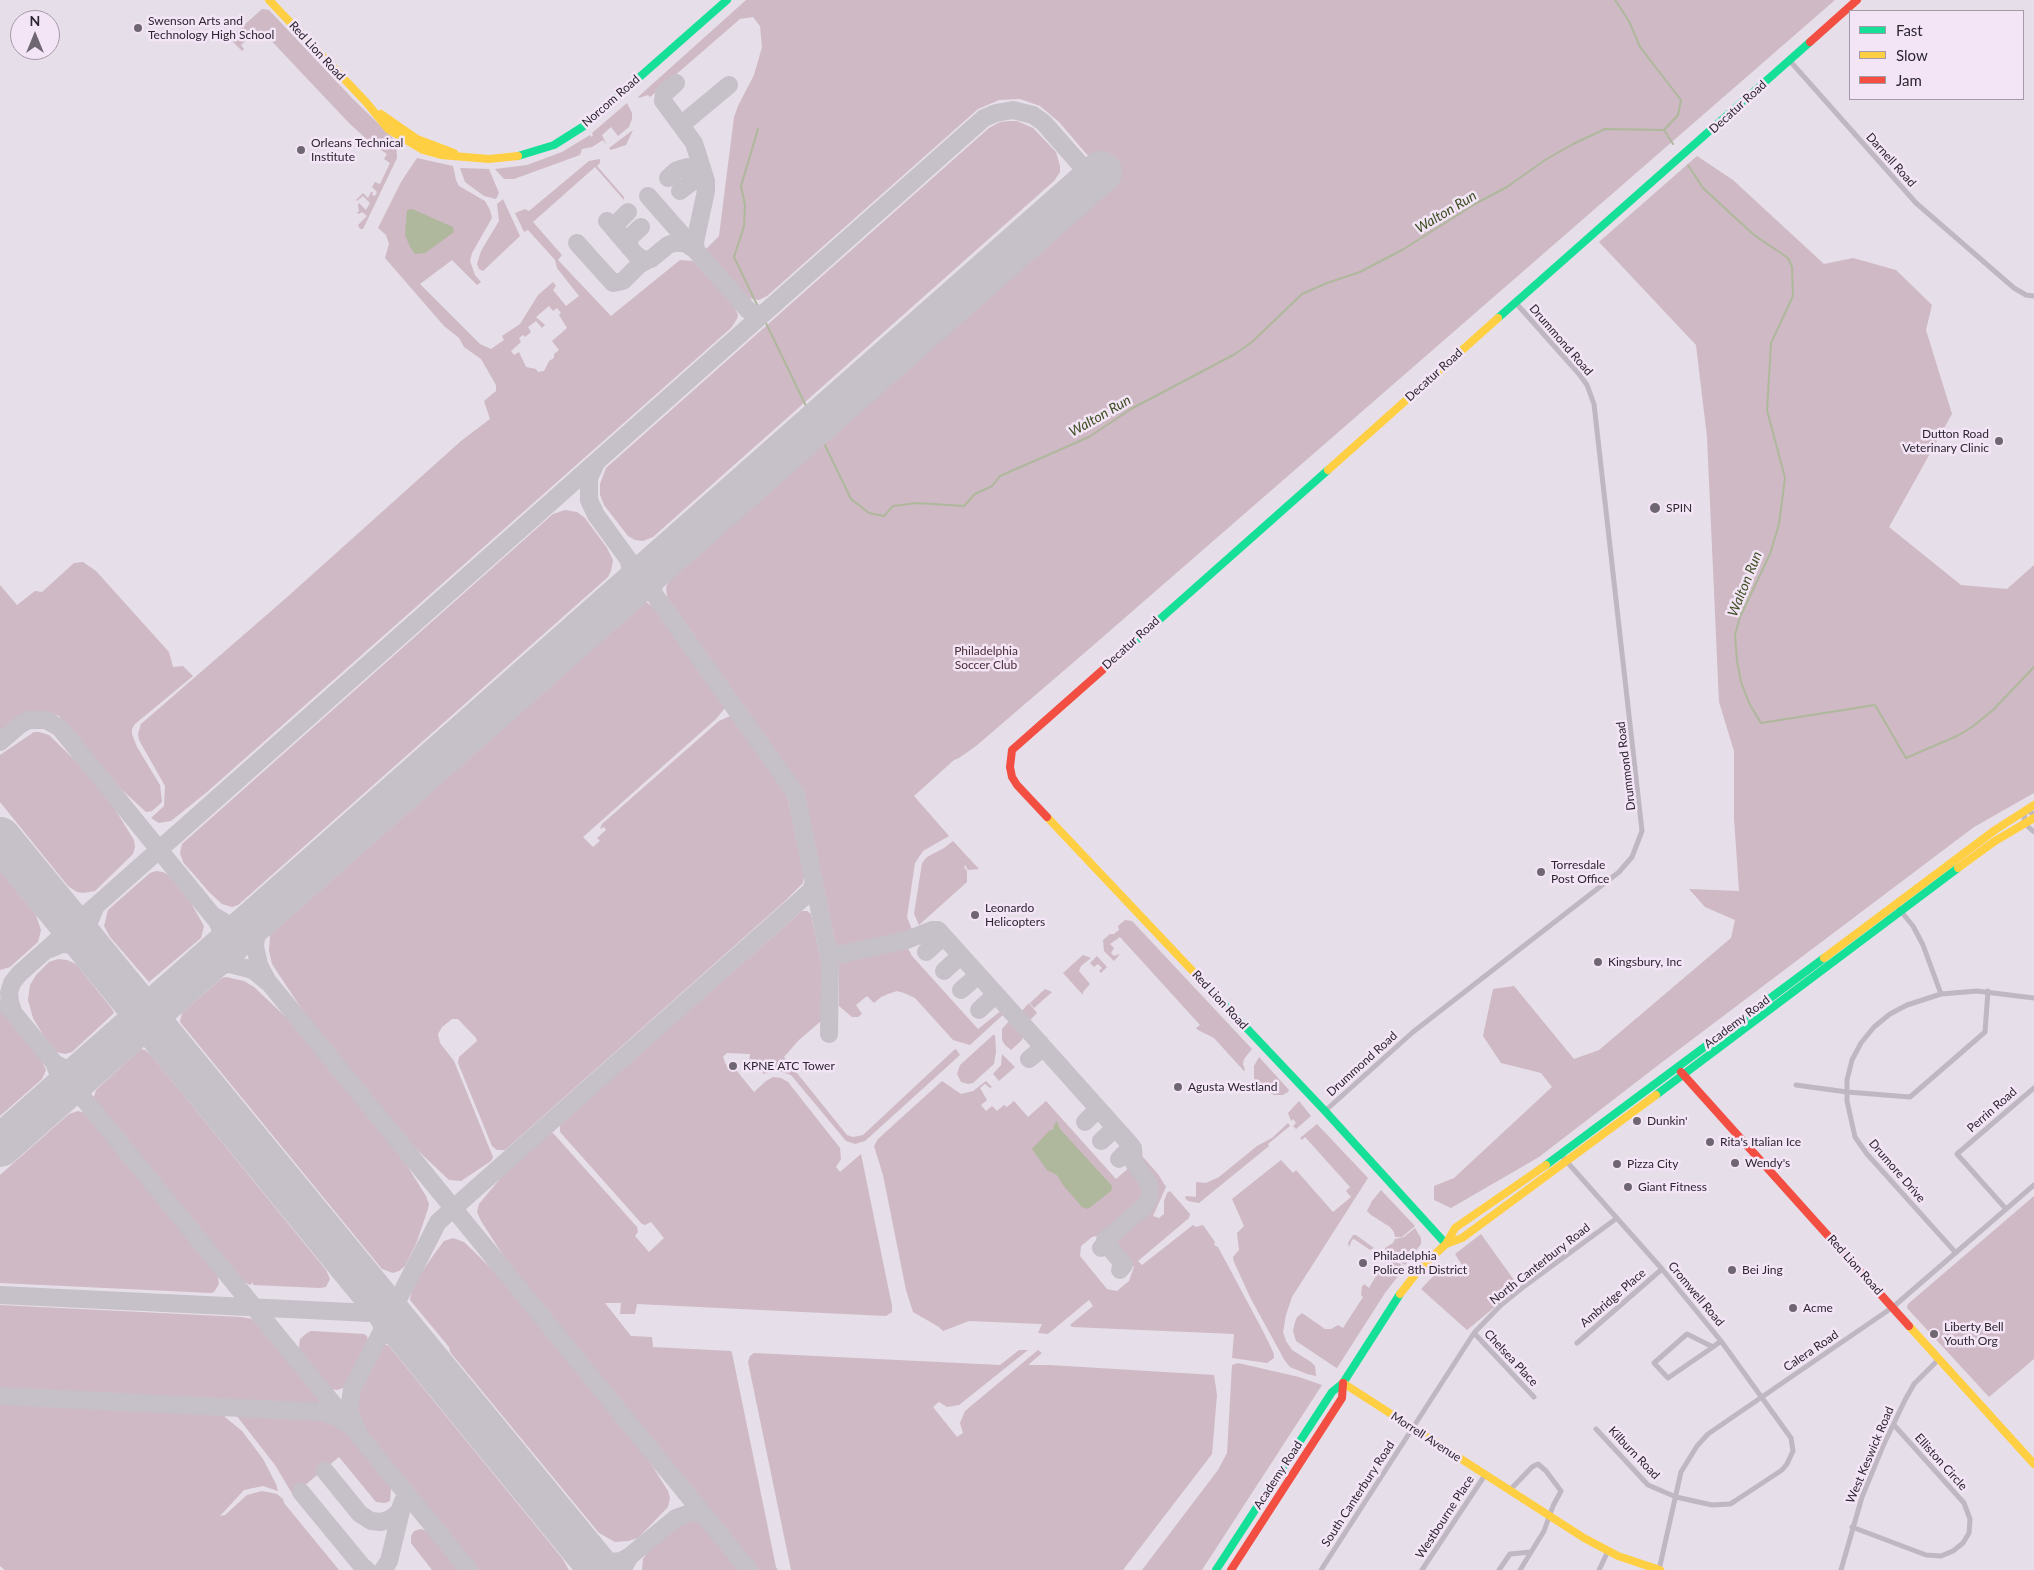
<!DOCTYPE html>
<style>
body{margin:0}
#map{position:relative;width:2034px;height:1570px;overflow:hidden;background:#e6dee8;font-family:Lato,sans-serif}
canvas{display:block}
.legend{position:absolute;left:1849px;top:10px;width:175px;height:90px;box-sizing:border-box;background:#f3e5f6;border:1px solid #a499a7;margin:0;padding:6px 9px;list-style:none;font-size:15px;color:#2d2631}
.legend li{display:flex;align-items:center;gap:10px;height:25px}
.legend b{width:25px;border:1px solid #a499a7}
.north{position:absolute;left:10px;top:10px;width:50px;height:50px;box-sizing:border-box;background:#f3e5f6;border:1px solid #a499a7;border-radius:50%;rotate:0deg;font-size:14px;font-weight:700;line-height:20px;text-align:center;color:#2d2631}
.north::after{content:'';display:block;margin:auto;width:18px;height:22px;background:#6e6671;clip-path:polygon(50% 0,100% 100%,50% 72%,0 100%)}
</style>
<div id="map">
<canvas width="2034" height="1570"></canvas>
<ul class="legend">
<li><b style="height:6px;background:#16e098"></b>Fast</li>
<li><b style="height:6px;background:#ffcf43"></b>Slow</li>
<li><b style="height:6px;background:#f24e42"></b>Jam</li>
</ul>
<div class="north">N</div>
</div>
<script>
const ctx = document.querySelector('canvas').getContext('2d');
ctx.lineJoin = 'round';
function fill(path, color) {
  ctx.fillStyle = color;
  ctx.fill(path, 'evenodd');
}
function poly(rows) {
  const path = new Path2D();
  for (const r of rows) {
    path.moveTo(r[0], r[1]);
    for (let i = 2; i < r.length; i += 2) path.lineTo(r[i], r[i + 1]);
  }
  return path;
}
function stroke(path, color, width, dash) {
  ctx.strokeStyle = color;
  ctx.lineWidth = width;
  ctx.lineCap = dash ? 'butt' : 'round';
  ctx.setLineDash(dash || []);
  ctx.stroke(path);
}
function label(font, color, halo, rows, align = 'center') {
  ctx.font = font + ' Lato,sans-serif';
  ctx.lineWidth = 5;
  ctx.setLineDash([]);
  ctx.textBaseline = 'middle';
  ctx.strokeStyle = halo;
  ctx.fillStyle = color;
  for (const [text, x, y, turn = 0] of rows) {
    ctx.save();
    ctx.translate(x, y);
    ctx.rotate((+turn || 0) * Math.PI / 180);
    ctx.textAlign = isNaN(turn) ? turn : align;
    if (halo) ctx.strokeText(text, 0, 0);
    ctx.fillText(text, 0, 0);
    ctx.restore();
  }
}
fill(poly([
 [746,0,1835,0,1089,649,976,746,959,758,954,760,914,796,949,836,923,851,915,863,907,917,913,932,905,936,845,949,839,947,835,942,804,791,667,597,666,587,672,577,1114,186,1059,122,1040,106,1020,99,999,100,978,109,767,296,759,300,748,298,705,250,719,236,734,117,738,106,754,75,762,47,760,26,753,17,740,19,650,97,648,95,639,98,638,97],
 [262,9,269,10,352,98,396,141,397,158,363,229,360,229,358,225,367,216,362,212,359,214,357,213,359,211,358,205,359,203,366,210,370,203,363,196,357,201,356,200,363,193,368,198,371,192,373,192,372,195,375,196,377,192,372,187,375,182,380,184,390,163,384,159,387,154,372,144,349,123,264,33,260,36,256,32,241,45,244,49,242,51,231,40,232,36],
 [627,103,632,113,632,119,629,127,618,136,611,127,602,135,607,145,603,140,592,147,582,149,580,155,514,179,504,179,495,169,527,165,562,152,590,135,591,137,593,135,592,133],
 [1009,121,1017,121,1033,128,1056,152,1060,166,1060,172,1054,181,653,537,643,541,635,540,628,536,604,505,600,495,600,484,606,468,989,128,1000,122],
 [633,130,626,145,611,150,609,148],
 [1697,156,1733,180,1824,264,1853,258,1896,270,1932,305,1926,330,1952,414,1889,527,1961,585,2007,589,2034,565,2034,793,1974,827,1661,1063,1539,1157,1451,1208,1434,1200,1434,1186,1454,1178,1552,1087,1541,1073,1501,1063,1483,1036,1493,989,1514,986,1574,1059,1599,1050,1731,938,1735,920,1705,907,1689,889,1739,891,1734,818,1734,751,1719,702,1707,437,1696,345,1599,242],
 [417,158,453,166,456,180,459,186,485,201,490,210,492,218,472,253,470,261,475,275,481,282,477,285,452,260,420,284,480,344,491,349,504,340,502,336,520,324,538,295,553,282,556,286,553,290,566,306,579,296,557,268,555,260,528,230,524,232,515,213,525,209,529,211,589,161,600,159,600,163,597,166,624,197,624,200,595,167,533,222,562,255,558,260,611,316,680,260,693,261,734,306,738,315,737,319,731,328,207,792,171,821,159,823,151,818,164,806,165,786,139,740,138,734,141,724,285,599,461,441,490,419,484,401,496,391,496,385,481,359,464,347,459,338,444,326,385,258,389,244,386,235,378,228,401,182],
 [549,306,553,311,557,308,561,313,559,315,567,328,552,341,559,350,554,354,554,358,549,361,544,371,538,372,536,369,526,367,519,352,514,355,511,351,521,342,519,338,523,335,525,337,531,332,528,327,536,321,542,328,545,325,536,317],
 [460,168,489,169,499,193,496,199,484,196,465,182],
 [503,199,520,236,483,271,479,269,477,264,481,251,499,221,497,204],
 [565,510,577,512,585,518,607,548,613,560,611,571,608,577,238,905,232,907,222,904,209,892,183,862,180,853,182,844,553,514],
 [83,562,96,571,169,652,173,667,183,666,193,676,135,724,132,729,132,734,137,747,160,785,162,802,152,811,146,812,120,788,59,716,42,711,25,713,0,732,0,585,17,605,35,591,42,592,74,563],
 [646,602,653,607,725,708,716,719,583,837,593,847,600,841,597,838,606,830,604,827,600,829,602,824,719,721,730,716,787,795,804,876,803,883,786,900,505,1150,497,1150,492,1146,458,1063,459,1057,477,1041,476,1038,458,1019,452,1019,442,1027,438,1034,440,1043,454,1061,493,1157,491,1161,461,1181,449,1180,411,1144,305,1014,272,964,269,951,270,935],
 [34,732,39,732,49,735,86,771,108,798,134,840,135,847,133,854,95,891,83,893,77,892,68,886,0,802,0,755],
 [953,841,979,869,968,870,965,865,964,867,967,871,967,882,919,925,914,914,922,863,927,857,944,848],
 [0,871,36,915,41,930,38,942,10,967,0,970],
 [156,871,163,872,168,875,187,896,204,926,201,938,149,982,110,937,104,926,108,910,150,873],
 [802,911,807,911,811,914,821,962,821,1021,799,1040,784,1057,847,1135,853,1137,863,1135,954,1050,956,1049,960,1055,865,1141,855,1144,846,1141,791,1075,776,1070,764,1074,752,1060,746,1064,744,1064,741,1061,749,1062,750,1054,727,1053,723,1057,726,1065,733,1070,736,1070,754,1092,766,1081,773,1077,781,1078,788,1082,840,1148,841,1159,836,1167,840,1172,861,1154,892,1306,892,1312,886,1316,637,1304,635,1314,620,1314,621,1303,605,1303,631,1336,652,1337,653,1347,731,1351,732,1353,776,1567,778,1570,759,1570,508,1263,481,1221,477,1212,479,1204,504,1174,550,1133,553,1133,637,1227,638,1232,635,1236,649,1252,664,1238,651,1222,645,1225,642,1224,560,1132,560,1124],
 [1125,920,1132,921,1252,1049,1244,1059,1243,1064,1245,1070,1244,1071,1214,1038,1198,1030,1196,1028,1200,1025,1120,937,1110,944,1114,948,1111,953,1114,956,1120,954,1114,961,1104,951,1103,940,1110,934,1114,934,1119,930,1118,926],
 [906,945,912,956,978,1029,1002,1010,1004,1010,1005,1013,970,1045,953,1040,915,998,904,993,897,991,888,994,881,997,874,1003,867,996,856,1005,862,1014,858,1017,852,1017,839,1006,839,958],
 [1083,955,1091,958,1081,966,1079,971,1090,984,1083,992,1083,995,1063,973],
 [1097,956,1107,967,1101,973,1099,971,1102,968,1098,964,1094,967,1090,963],
 [58,959,67,960,76,964,112,1009,114,1013,72,1052,65,1054,56,1052,51,1048,33,1018,28,1000,30,985,36,975,49,962],
 [226,977,244,981,254,987,291,1022,404,1161,426,1196,429,1204,428,1209,416,1244,405,1266,399,1271,393,1273,382,1269,180,1022,182,1013,222,978],
 [1045,989,1052,992,1034,1008,1030,1003],
 [1029,1003,1037,1013,1030,1020,1025,1020,1021,1017,1020,1013],
 [0,1008,40,1057,46,1070,42,1079,0,1116],
 [1010,1020,1013,1020,1020,1027,1024,1035,1022,1040,1011,1050,1005,1045,1002,1040,1002,1029],
 [993,1035,995,1035,996,1052,994,1064,973,1083,968,1084,961,1082,957,1074,960,1065],
 [141,1049,145,1050,150,1054,326,1270,330,1279,326,1287,320,1288,253,1285,253,1282,250,1285,243,1281,98,1105,94,1097,96,1090],
 [1002,1054,1015,1067,999,1081,993,1074,1001,1065],
 [1259,1057,1289,1090,1288,1092,1283,1095,1274,1095,1264,1090,1254,1078,1254,1066],
 [942,1081,961,1094,973,1091,986,1081,992,1087,990,1088,985,1084,980,1088,987,1100,981,1105,986,1111,992,1106,997,1111,1004,1105,1007,1107,1014,1101,1028,1117,1046,1101,1116,1179,1131,1166,1140,1176,1144,1182,1146,1192,1145,1198,1140,1206,1107,1234,1092,1237,1081,1246,1080,1256,1107,1289,1117,1291,1129,1281,1134,1267,1112,1239,1146,1211,1152,1200,1153,1182,1136,1161,1142,1156,1158,1174,1166,1187,1153,1216,1159,1218,1164,1214,1164,1201,1167,1193,1170,1191,1190,1214,1189,1218,1138,1261,1142,1265,1193,1225,1196,1227,1203,1225,1215,1242,1214,1245,1218,1247,1265,1335,1274,1354,1274,1358,1267,1363,1232,1358,1234,1334,1072,1327,1070,1325,1093,1306,1089,1300,1048,1334,1038,1333,1042,1324,969,1321,943,1331,939,1327,913,1312,906,1290,883,1175,874,1146,878,1139],
 [1299,1101,1311,1116,1296,1129,1293,1126,1296,1123,1293,1119,1291,1121,1288,1113],
 [78,1111,85,1113,89,1117,217,1273,219,1284,214,1292,211,1293,0,1283,0,1175,69,1114],
 [1288,1123,1290,1126,1268,1144,1269,1146,1199,1203,1188,1201,1185,1198,1186,1196,1196,1197,1196,1182,1206,1183,1219,1177,1257,1146,1272,1138],
 [1317,1124,1368,1178,1292,1297,1286,1315,1283,1332,1286,1341,1292,1350,1311,1362,1315,1366,1316,1376,1307,1374,1290,1367,1285,1361,1251,1299,1234,1262,1233,1257,1239,1250,1237,1233,1244,1226,1232,1199,1281,1160,1293,1173,1296,1170,1333,1212,1351,1197,1346,1191,1350,1187,1305,1137,1302,1140,1300,1138],
 [1381,1190,1415,1226,1402,1237,1395,1237,1394,1232,1390,1227,1371,1215,1367,1211,1372,1201],
 [2034,1196,2034,1359,1989,1397,1907,1308,1908,1304],
 [1415,1228,1421,1238,1421,1244,1405,1265,1385,1253,1385,1248,1393,1243,1395,1239,1404,1237],
 [1481,1234,1519,1287,1467,1330,1421,1289,1444,1265,1456,1277,1464,1268,1455,1254],
 [1353,1235,1356,1235,1374,1248,1370,1250,1354,1239,1352,1240,1349,1247,1348,1243],
 [453,1238,464,1242,497,1274,643,1451,668,1491,670,1498,668,1507,638,1538,628,1541,615,1542,599,1533,450,1352,449,1347,410,1300,412,1290,421,1273,435,1253,444,1241],
 [1376,1250,1405,1267,1385,1293,1337,1368,1335,1367,1296,1341,1293,1331,1295,1322,1297,1317,1302,1313,1325,1329,1331,1329,1338,1325,1343,1328,1363,1297,1361,1295,1362,1287,1364,1284,1369,1288,1380,1269,1386,1265,1385,1258,1375,1253],
 [0,1305,241,1317,252,1319,261,1328,320,1399,320,1402,318,1404,0,1388],
 [311,1331,364,1334,367,1336,368,1341,343,1388,337,1390,331,1389,301,1353,299,1347,300,1339,307,1333],
 [384,1345,388,1345,562,1558,569,1570,479,1570,360,1425,360,1416,357,1417,356,1412,357,1396],
 [1019,1350,1028,1350,959,1405,947,1407,939,1402,933,1407,957,1437,963,1433,960,1423,965,1411,1038,1350,1042,1353,1028,1365,1049,1365,1214,1375,1217,1395,1212,1454,1123,1570,791,1570,748,1362,750,1356,754,1353,1000,1365],
 [1238,1363,1299,1377,1322,1385,1202,1570,1142,1570,1218,1470,1227,1453,1232,1365],
 [0,1403,225,1414,225,1417,242,1431,263,1459,276,1484,278,1491,263,1486,244,1490,220,1516,225,1515,247,1495,262,1491,277,1494,283,1499,284,1503,339,1570,5,1570,0,1566],
 [236,1415,317,1419,339,1427,349,1435,386,1480,391,1489,390,1501,385,1503,376,1502,339,1457,293,1495,275,1465],
 [692,1519,702,1523,740,1570,642,1570,643,1559,650,1549,683,1522],
 [421,1529,429,1532,460,1570,432,1570,411,1543,411,1536,414,1531]
]), '#ceb9c4');
fill(poly([
 [412,209,453,227,454,232,425,253,415,254,410,247,405,235,407,210],
 [1057,1121,1060,1129,1112,1186,1111,1191,1088,1209,1082,1207,1063,1185,1057,1175,1047,1170,1032,1149,1050,1130,1053,1130,1054,1125]
]), '#afb89c');
stroke(poly([
 [1615,0,1629,21,1640,47,1681,100,1678,115,1664,130],
 [758,129,741,186,745,205,744,226,734,257,851,499,869,513,884,516,893,506,917,503,964,506,975,494,992,486,1000,476,1089,437,1131,409,1235,354,1252,342,1302,294,1327,283,1360,272,1402,250,1475,204,1507,187,1545,160,1573,144,1605,129,1664,130],
 [1664,130,1673,144],
 [1688,165,1703,188,1754,235,1788,258,1792,267,1793,296,1771,343,1767,410,1785,478,1779,524,1770,554,1740,617,1735,635,1737,661,1741,682,1749,703,1761,723,1875,705,1906,758,1957,736,1972,727,1993,710,2034,667]
]), '#afb89c', 2);
stroke(poly([
 [676,83,664,94,663,101,694,143,706,181,706,191,695,242,696,251],
 [681,125,729,85],
 [668,178,677,170,687,167,698,171,706,181],
 [680,191,689,184,696,180,703,183,706,189],
 [648,196,748,310,756,315,765,312],
 [607,221,636,255,644,260,651,259,668,245,674,243,685,243,694,249],
 [618,233,616,224,628,212],
 [577,243,613,283,623,281,639,265,648,260],
 [630,248,629,241,630,237,641,227],
 [595,465,589,478,589,500,596,515,628,559,631,569,630,581,615,600],
 [659,562,654,572,652,580,654,594,796,794,830,962,829,1034],
 [0,742,21,724,29,720,46,720,60,728,217,921,221,930,221,942,216,951,207,963],
 [214,916,231,926,242,925,264,912],
 [921,935,934,936,937,939,936,943,926,952],
 [827,945,831,952,837,955,907,940,932,930,938,930,993,991,993,997,979,1010],
 [50,949,62,944,78,945,89,951,102,962,91,945,88,937,89,922,95,908],
 [944,971,958,958,958,952],
 [195,973,207,967,230,964,253,970,270,984,749,1570],
 [267,980,259,965,255,946,257,930,268,909],
 [961,990,975,978,975,971],
 [993,991,1129,1143,1129,1149,1119,1159],
 [7,1005,469,1570],
 [14,1014,10,1002,9,993,12,983,19,974,984,118,996,113,1013,110,1033,115,1044,123,1093,179],
 [1029,1059,1039,1051,1040,1043],
 [53,1062,65,1069,80,1069,87,1066,108,1050],
 [45,1106,54,1096,59,1084,59,1076,55,1065],
 [1085,1122,1095,1112,1095,1105],
 [1101,1141,1112,1131,1112,1124],
 [1105,1242,1124,1265,1120,1270],
 [1101,1248,1105,1244,1105,1240,1143,1208,1149,1199,1150,1191,1148,1182,1134,1163,1133,1148,1129,1143],
 [364,1281,377,1305,381,1324],
 [0,1295,391,1314],
 [378,1339,386,1333,395,1333,406,1337,416,1344],
 [0,1396,322,1412,337,1417,346,1423],
 [358,1433,349,1410,352,1389,438,1222,804,897,812,889,814,880],
 [325,1471,360,1514,371,1521,381,1522,390,1519,399,1512,403,1501],
 [301,1492,362,1566,367,1570],
 [570,1533,582,1554,585,1570],
 [586,1553,597,1559,610,1562,621,1561,630,1556],
 [383,1570,389,1561,402,1507],
 [622,1570,630,1556,676,1518,693,1512,698,1513,707,1519]
]), '#c6c0c8', 18);
stroke(poly([
 [0,838,600,1570],
 [0,1146,1101,172]
]), '#c6c0c8', 42);
stroke(poly([
 [1790,61,1916,203,2014,288,2026,295,2034,296],
 [2034,814,2025,810,2024,823,2034,832],
 [1895,904,1913,926,1923,945,1941,994],
 [1796,1085,1847,1092,1910,1097,1985,1032,1988,991],
 [1325,1111,1413,1032,1619,872,1632,857,1642,831,1594,404,1587,385,1579,374,1515,302],
 [1560,1154,1662,1269,1721,1341,1791,1438,1793,1451,1787,1464,1782,1470,1735,1501,1730,1504,1712,1505,1676,1497,1648,1485,1596,1429],
 [2006,1209,1957,1154,2034,1088],
 [1956,1253,1867,1154,1855,1137,1847,1101,1847,1080,1852,1060,1861,1043,1874,1027,1890,1014,1907,1005,1941,994,1977,991,2034,998],
 [1474,1333,1534,1397],
 [1577,1343,1662,1269],
 [1713,1347,1687,1334,1654,1363,1668,1378,1713,1347,1721,1341],
 [1510,1490,1532,1467,1538,1464,1546,1471,1561,1491,1553,1506,1544,1531,1520,1570],
 [1852,1527,1926,1555,1941,1556,1953,1551,1963,1543,1969,1533,1970,1519,1964,1503,1894,1425],
 [1321,1570,1474,1333,1501,1305,1522,1288,1617,1218],
 [1422,1570,1485,1475],
 [1499,1570,1510,1554,1531,1552],
 [1599,1570,1608,1551],
 [1659,1570,1681,1472,1697,1446,1708,1434,1893,1307,2034,1185],
 [1841,1570,1862,1497,1883,1446,1905,1400,1914,1384,1939,1359]
]), '#bfb7c2', 5);
stroke(poly([
 [518,156,554,145,584,126,727,0],
 [1498,318,1810,42],
 [1115,659,1328,470],
 [1203,982,1325,1111,1446,1244],
 [1656,1095,1958,868],
 [1546,1165,1824,958],
 [1216,1570,1332,1392,1343,1383,1400,1294]
]), '#16e098', 8);
stroke(poly([
 [269,0,366,102,388,129,423,150,441,155,489,159,518,156],
 [381,114,417,139,454,153],
 [1328,470,1498,318],
 [1047,817,1203,982],
 [1958,868,1995,841,2034,818],
 [1824,958,1995,830,2034,805],
 [1446,1244,1462,1238,1656,1095],
 [1400,1294,1422,1266,1446,1244,1455,1228,1546,1165],
 [1909,1326,2034,1464],
 [1343,1383,1584,1538,1618,1556,1660,1570]
]), '#ffcf43', 8);
stroke(poly([
 [1810,42,1857,0],
 [1047,817,1017,785,1012,777,1010,767,1012,750,1115,659],
 [1681,1072,1909,1326],
 [1231,1570,1342,1398,1343,1383]
]), '#f24e42', 8);
for (const [x, y, r, color] of [
 [138,28,5,"#6e6671"],
 [301,150,5,"#6e6671"],
 [1999,441,5,"#6e6671"],
 [1655,508,6,"#6e6671"],
 [1541,872,5,"#6e6671"],
 [975,915,5,"#6e6671"],
 [1598,962,5,"#6e6671"],
 [733,1066,5,"#6e6671"],
 [1178,1087,5,"#6e6671"],
 [1637,1121,5,"#6e6671"],
 [1710,1142,5,"#6e6671"],
 [1735,1163,5,"#6e6671"],
 [1617,1164,5,"#6e6671"],
 [1628,1187,5,"#6e6671"],
 [1363,1263,5,"#6e6671"],
 [1732,1270,5,"#6e6671"],
 [1793,1308,5,"#6e6671"],
 [1934,1334,5,"#6e6671"]
]) {
  const dot = new Path2D();
  dot.arc(x, y, r, 0, 2 * Math.PI);
  ctx.fillStyle = color;
  ctx.fill(dot);
  stroke(dot, '#f3e5f6', 2);
}
label('12px', '#2d2631', '#f3e5f6', [
 ["Swenson Arts and",148,21],
 ["Technology High School",148,35],
 ["Orleans Technical",311,143],
 ["Institute",311,157],
 ["Dutton Road",1989,434,"right"],
 ["Veterinary Clinic",1989,448,"right"],
 ["SPIN",1666,508],
 ["Torresdale",1551,865],
 ["Post Office",1551,879],
 ["Leonardo",985,908],
 ["Helicopters",985,922],
 ["Kingsbury, Inc",1608,962],
 ["KPNE ATC Tower",743,1066],
 ["Agusta Westland",1188,1087],
 ["Dunkin'",1647,1121],
 ["Rita's Italian Ice",1720,1142],
 ["Wendy's",1745,1163],
 ["Pizza City",1627,1164],
 ["Giant Fitness",1638,1187],
 ["Philadelphia",1373,1256],
 ["Police 8th District",1373,1270],
 ["Bei Jing",1742,1270],
 ["Acme",1803,1308],
 ["Liberty Bell",1944,1327],
 ["Youth Org",1944,1341]
], 'left');
label('12px', '#2d2631', '#f3e5f6', [
 ["Red Lion Road",317,51,47],
 ["Norcom Road",611,101,-41],
 ["Decatur Road",1738,107,-42],
 ["Darnell Road",1891,160,48],
 ["Drummond Road",1561,340,49],
 ["Decatur Road",1434,375,-42],
 ["Decatur Road",1131,643,-42],
 ["Drummond Road",1626,766,-97],
 ["Red Lion Road",1220,1000,47],
 ["Academy Road",1737,1022,-37],
 ["Drummond Road",1362,1064,-42],
 ["Perrin Road",1992,1110,-41],
 ["Drumore Drive",1897,1171,49],
 ["North Canterbury Road",1540,1264,-38],
 ["Red Lion Road",1855,1265,48],
 ["Cromwell Road",1696,1294,50],
 ["Ambridge Place",1613,1298,-41],
 ["Calera Road",1811,1351,-34],
 ["Chelsea Place",1511,1358,47],
 ["Morrell Avenue",1426,1437,33],
 ["Kilburn Road",1634,1453,46],
 ["West Keswick Road",1870,1455,-67],
 ["Elliston Circle",1941,1462,48],
 ["Academy Road",1278,1475,-57],
 ["South Canterbury Road",1358,1494,-57],
 ["Westbourne Place",1445,1517,-57]
]);
label('12px', '#4c2d37', '#f3e5f6', [
 ["Philadelphia",986,651],
 ["Soccer Club",986,665]
]);
label('italic 14px', '#3c4d21', '#f3e5f6', [
 ["Walton Run",1446,212,-31],
 ["Walton Run",1100,416,-30],
 ["Walton Run",1745,584,-68]
]);
</script>
